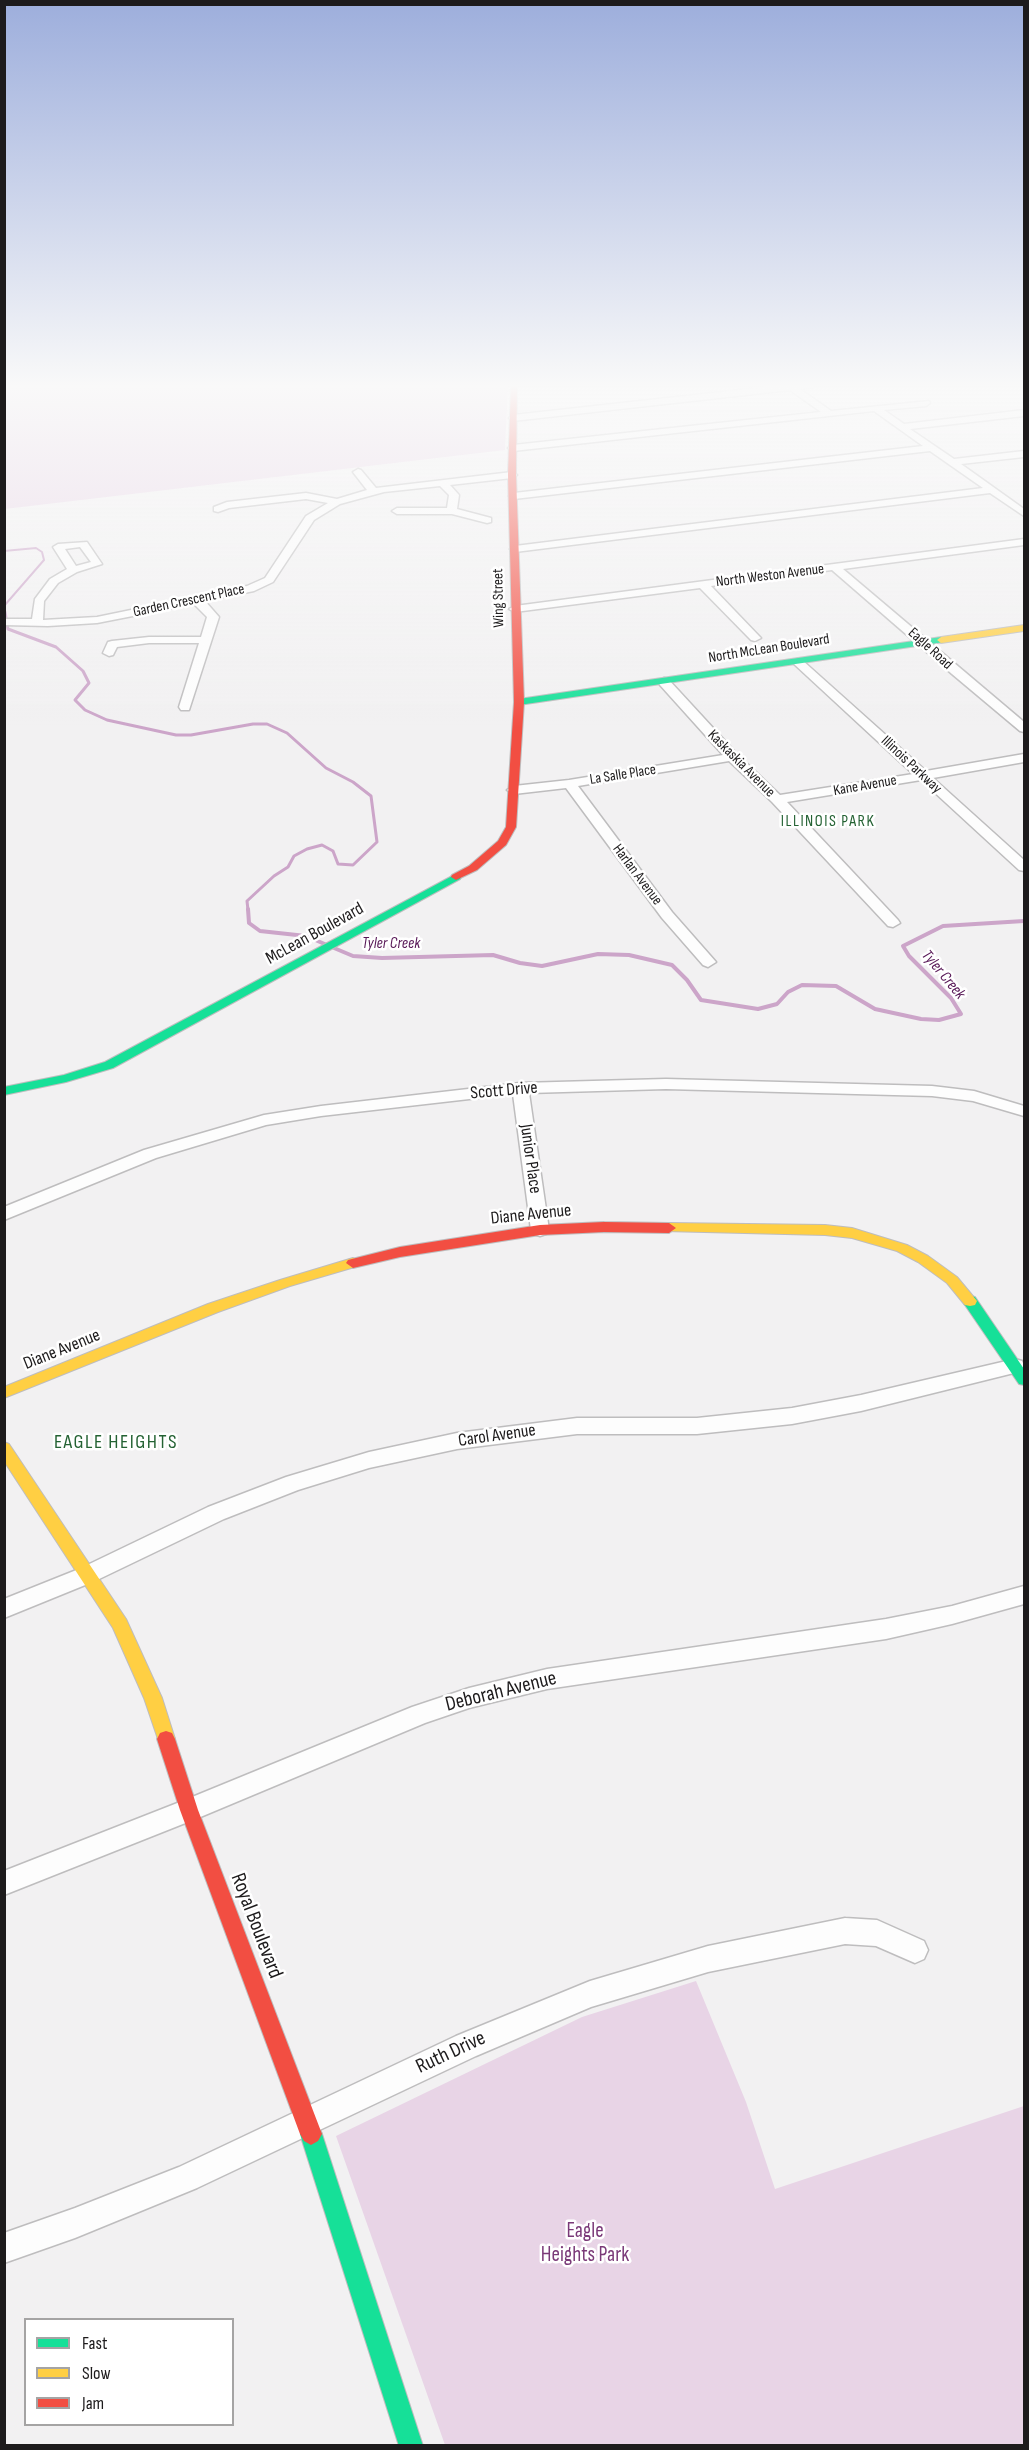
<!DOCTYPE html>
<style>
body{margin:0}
#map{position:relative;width:1029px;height:2450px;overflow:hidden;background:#f2f1f2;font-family:"Sofia Sans Condensed",sans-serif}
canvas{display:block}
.frame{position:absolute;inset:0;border:6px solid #1d1b1c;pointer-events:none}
.legend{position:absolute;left:24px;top:2318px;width:210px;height:108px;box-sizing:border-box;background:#fff;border:2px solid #a5a4a4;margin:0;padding:8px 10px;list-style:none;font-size:18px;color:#1d1b1c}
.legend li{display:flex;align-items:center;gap:12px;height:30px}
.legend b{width:30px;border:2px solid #a5a4a4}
</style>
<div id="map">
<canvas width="1029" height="2450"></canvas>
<div class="frame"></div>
<ul class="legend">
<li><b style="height:8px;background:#16e098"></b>Fast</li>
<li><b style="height:8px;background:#ffcf43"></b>Slow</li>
<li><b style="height:8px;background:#f24e42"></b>Jam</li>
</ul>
</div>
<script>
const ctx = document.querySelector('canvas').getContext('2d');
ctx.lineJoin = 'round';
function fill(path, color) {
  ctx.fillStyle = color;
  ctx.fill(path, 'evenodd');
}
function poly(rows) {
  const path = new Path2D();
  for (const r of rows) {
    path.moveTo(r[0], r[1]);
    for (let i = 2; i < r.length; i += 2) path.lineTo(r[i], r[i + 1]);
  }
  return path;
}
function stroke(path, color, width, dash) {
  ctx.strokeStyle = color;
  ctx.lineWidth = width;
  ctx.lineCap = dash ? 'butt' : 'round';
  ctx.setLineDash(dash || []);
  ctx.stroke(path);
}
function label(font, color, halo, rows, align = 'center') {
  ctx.font = font + ' "Sofia Sans Condensed",sans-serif';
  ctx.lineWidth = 5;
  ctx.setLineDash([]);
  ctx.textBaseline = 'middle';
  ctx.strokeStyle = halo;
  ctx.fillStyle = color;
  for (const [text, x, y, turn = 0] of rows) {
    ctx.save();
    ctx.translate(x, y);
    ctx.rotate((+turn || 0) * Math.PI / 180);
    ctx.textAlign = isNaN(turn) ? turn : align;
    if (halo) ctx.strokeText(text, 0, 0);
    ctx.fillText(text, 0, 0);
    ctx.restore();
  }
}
fill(poly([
 [4,385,508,385,505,450,5,509],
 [696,1981,746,2102,775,2189,1024,2106,1024,2445,445,2445,336,2136,582,2017]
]), '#e8d4e6');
stroke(poly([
 [4,551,36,548,42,552,44,560,4,606],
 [4,608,5,614]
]), '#cca5c9', 2);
stroke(poly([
 [5,612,8,629,56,647,83,671,89,683,75,700,85,710,107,720,176,735,191,735,253,724,267,724,287,733,326,768,353,782,371,796,377,842,353,865,338,864,333,851,322,845,307,849,294,856,288,867,274,876,247,901,248,910]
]), '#cca5c9', 3);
stroke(poly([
 [248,909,249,923,260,931,306,936,327,945],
 [334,948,353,956,382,958,493,955,520,963,542,966,598,954,629,955,672,965,687,980,701,1000,758,1009,777,1004,788,992,802,985,836,986,875,1009,921,1019,939,1020,961,1014,951,998,909,956,903,946,943,926,1024,921]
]), '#cca5c9', 4);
const street = poly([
 [785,385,814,385,813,387,800,389,831,411,929,401,930,403,926,406,884,410,904,424,1024,410,1024,416,910,429,954,459,1024,451,1024,457,961,464,1024,509,1024,516,990,493,515,552,510,549,515,546,983,488,930,451,514,499,509,496,514,493,923,446,874,411,513,451,508,448,513,445,821,412,790,390,513,421,509,418,513,415,785,385],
 [358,469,361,470,376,488,512,472,517,475,512,478,450,485,459,495,457,509,491,518,491,522,487,523,452,514,397,514,392,511,397,508,447,508,449,495,440,486,384,492,340,504,314,520,273,582,254,591,205,601,219,617,189,710,181,710,179,707,199,643,149,643,117,647,113,655,109,656,103,653,108,642,112,641,149,637,201,637,207,617,194,604,97,623,48,626,4,625,4,619,32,619,35,599,50,579,67,569,53,547,58,544,87,542,102,564,77,572,58,583,44,601,43,620,97,617,247,586,265,578,306,516,328,503,306,499,229,508,218,512,214,511,214,507,227,502,306,493,337,499,367,490,353,472,358,469],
 [80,547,91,562,76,566,65,549,80,547],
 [1024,539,1024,545,843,569,1024,722,1024,732,1020,731,952,674,832,570,711,586,759,636,761,638,755,641,751,640,700,588,515,612,509,609,515,606,1024,539],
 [798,659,802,660,926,771,1024,754,1024,762,933,778,1024,860,1024,871,1019,870,921,780,787,802,898,920,900,923,893,927,888,926,772,802,729,761,578,786,672,912,716,962,708,967,703,965,662,918,566,788,514,794,507,790,514,786,569,780,723,755,660,685,658,682,664,678,668,679,737,754,780,795,913,774,794,664,794,660,798,659],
 [666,1079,932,1086,974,1091,1024,1106,1024,1116,973,1101,932,1096,666,1089,529,1093,549,1230,546,1234,540,1236,534,1234,531,1230,513,1094,321,1116,266,1125,156,1158,4,1220,4,1207,144,1150,264,1115,321,1106,520,1083,666,1079],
 [1015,1359,1022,1361,1024,1365,1022,1371,861,1411,792,1424,697,1434,577,1434,457,1449,369,1468,298,1490,224,1519,95,1581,4,1618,4,1599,79,1569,208,1507,286,1477,369,1452,457,1433,577,1418,697,1418,792,1408,861,1395,1015,1359],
 [1024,1586,1024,1604,952,1624,886,1639,547,1689,469,1708,425,1723,198,1818,4,1895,4,1871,180,1802,412,1707,469,1688,547,1669,886,1619,952,1606,1024,1586],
 [845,1918,877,1920,924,1941,928,1950,924,1959,915,1963,876,1946,845,1944,708,1972,591,2007,476,2056,197,2188,75,2238,4,2263,4,2233,75,2208,179,2167,456,2036,590,1981,708,1946,845,1918]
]);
const fast = poly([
 [941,637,945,640,944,642,519,705,514,702,519,699,941,637],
 [456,874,461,877,460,879,113,1068,66,1082,4,1095,4,1087,64,1075,105,1062,456,874],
 [970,1296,975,1297,1024,1369,1024,1385,1019,1384,965,1305,963,1301,965,1297,970,1296],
 [311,2123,318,2127,322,2134,423,2446,399,2446,300,2134,304,2127,311,2123]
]);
const slow = poly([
 [1024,625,1024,631,941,643,937,640,941,637,1024,625],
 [669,1223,825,1225,852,1228,907,1245,928,1256,957,1277,977,1301,975,1305,970,1306,965,1305,947,1283,918,1262,897,1251,852,1238,825,1235,664,1231,662,1228,669,1223],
 [353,1258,360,1263,358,1266,290,1286,218,1312,4,1398,4,1387,208,1304,280,1280,353,1258],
 [4,1442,9,1444,126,1619,162,1698,175,1739,172,1745,166,1747,160,1745,144,1698,113,1628,4,1461,4,1442]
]);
const jam = poly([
 [511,385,517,385,516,475,524,702,516,827,506,845,477,870,456,880,451,877,452,875,469,866,498,841,506,827,514,702,508,475,511,385],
 [604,1222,669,1223,676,1228,669,1233,604,1232,540,1235,400,1257,353,1268,346,1263,348,1260,400,1247,540,1225,604,1222],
 [166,1731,172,1733,175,1739,198,1810,322,2134,318,2141,311,2145,304,2141,300,2134,180,1810,157,1739,160,1733,166,1731]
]);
stroke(street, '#bebdbe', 3);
stroke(fast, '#bebdbe', 2);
stroke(slow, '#bebdbe', 2);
stroke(jam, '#bebdbe', 2);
fill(street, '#fdfdfd');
fill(fast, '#16e098');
fill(slow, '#ffcf43');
fill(jam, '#f24e42');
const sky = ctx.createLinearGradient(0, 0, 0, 728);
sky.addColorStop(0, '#9daedc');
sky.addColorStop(0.53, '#f9f9f9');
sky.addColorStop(1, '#f9f9f900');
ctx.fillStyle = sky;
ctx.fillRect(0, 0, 1029, 728);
label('15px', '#1d1b1c', '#fff', [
 ["North Weston Avenue",770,576,-7],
 ["Wing Street",499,598,-91],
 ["Garden Crescent Place",189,601,-12],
 ["North McLean Boulevard",769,649,-9],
 ["Eagle Road",930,649,42],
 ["Kaskaskia Avenue",741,764,45],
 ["Illinois Parkway",911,765,43],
 ["La Salle Place",623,775,-9],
 ["Kane Avenue",865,786,-10],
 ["Harlan Avenue",637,875,53]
]);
ctx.letterSpacing = '1.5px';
label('16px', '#246233', '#fff', [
 ["ILLINOIS PARK",828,822]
]);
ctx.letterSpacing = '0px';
label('italic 16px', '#571756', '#fff', [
 ["Tyler Creek",391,944],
 ["Tyler Creek",943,975,50]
]);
label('18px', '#1d1b1c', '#fff', [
 ["McLean Boulevard",315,934,-29],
 ["Scott Drive",504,1091,-5],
 ["Junior Place",530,1159,82],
 ["Diane Avenue",531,1215,-6],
 ["Diane Avenue",62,1350,-22],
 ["Carol Avenue",497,1436,-8]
]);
ctx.letterSpacing = '1.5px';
label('20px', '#246233', '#fff', [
 ["EAGLE HEIGHTS",116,1443]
]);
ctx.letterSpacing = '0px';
label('21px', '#1d1b1c', '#fff', [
 ["Deborah Avenue",501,1692,-14],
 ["Royal Boulevard",256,1926,69],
 ["Ruth Drive",451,2053,-25]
]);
label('21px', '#7a3978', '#fff', [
 ["Eagle",585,2232],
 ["Heights Park",585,2256]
]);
</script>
